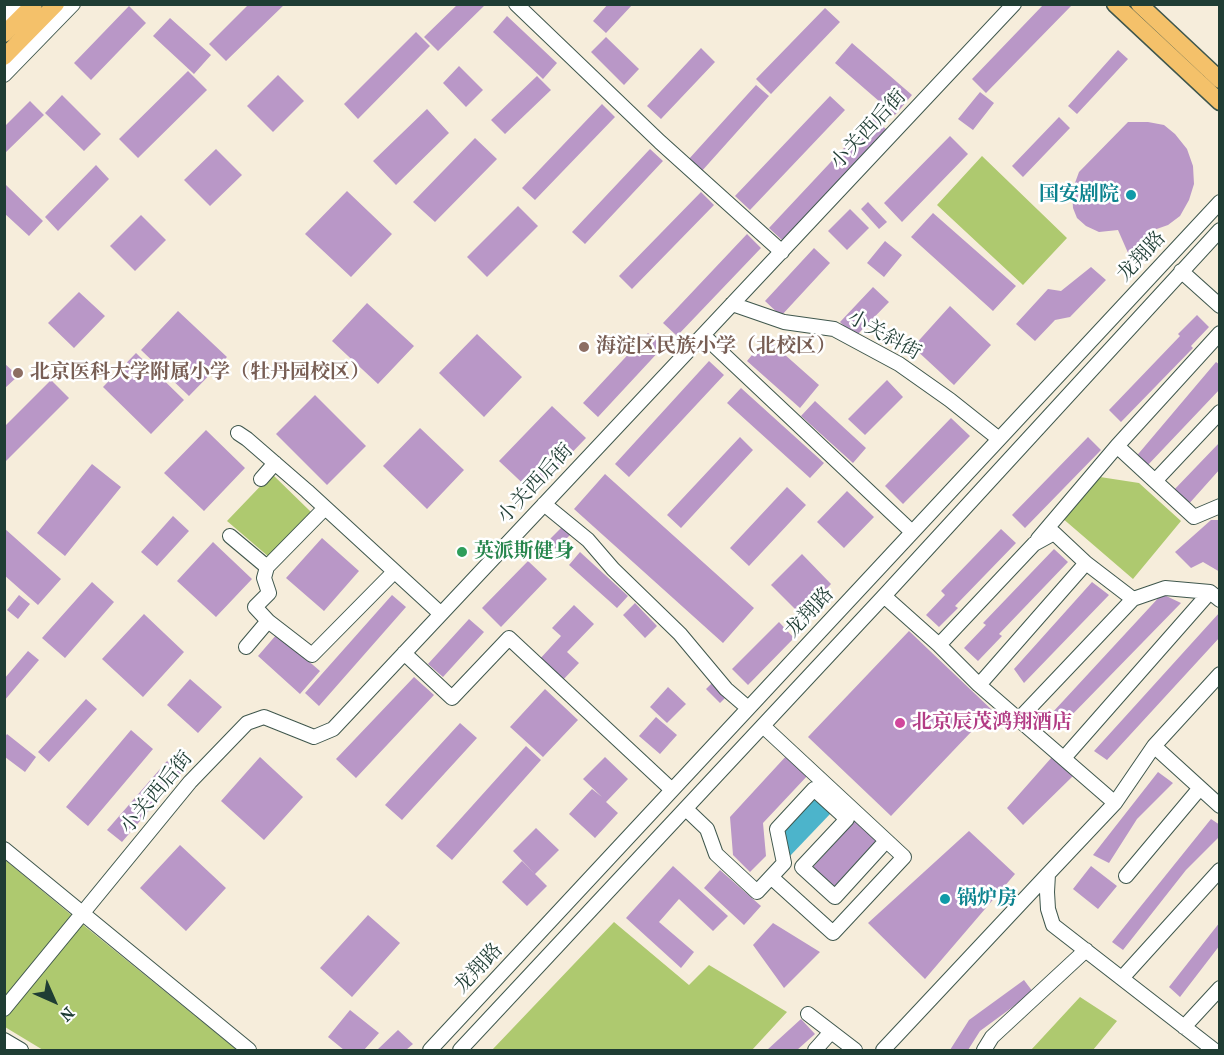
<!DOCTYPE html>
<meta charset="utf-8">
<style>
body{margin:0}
#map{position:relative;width:1224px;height:1055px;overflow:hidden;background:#f6eddb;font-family:"IM FELL French Canon",serif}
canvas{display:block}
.frame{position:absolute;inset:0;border:6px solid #1f3d34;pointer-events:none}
.north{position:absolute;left:24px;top:971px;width:60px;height:60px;-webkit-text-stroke:4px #fff;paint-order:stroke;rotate:135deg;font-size:16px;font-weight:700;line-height:24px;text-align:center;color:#1f3d34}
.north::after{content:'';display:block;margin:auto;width:21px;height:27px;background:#1f3d34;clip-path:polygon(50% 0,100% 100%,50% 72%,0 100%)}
</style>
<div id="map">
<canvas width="1224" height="1055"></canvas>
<div class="frame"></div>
<div class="north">N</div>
</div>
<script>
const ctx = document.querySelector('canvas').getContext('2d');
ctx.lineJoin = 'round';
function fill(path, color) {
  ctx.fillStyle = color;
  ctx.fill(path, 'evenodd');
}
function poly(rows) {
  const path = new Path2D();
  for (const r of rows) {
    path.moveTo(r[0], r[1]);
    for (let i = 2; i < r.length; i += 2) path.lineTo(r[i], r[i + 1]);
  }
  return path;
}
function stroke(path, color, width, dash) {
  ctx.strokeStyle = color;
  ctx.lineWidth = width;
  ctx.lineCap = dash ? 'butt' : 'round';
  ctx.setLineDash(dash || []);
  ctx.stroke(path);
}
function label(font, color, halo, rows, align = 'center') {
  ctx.font = font + ' "IM FELL French Canon","Noto Serif SC",serif';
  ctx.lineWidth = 5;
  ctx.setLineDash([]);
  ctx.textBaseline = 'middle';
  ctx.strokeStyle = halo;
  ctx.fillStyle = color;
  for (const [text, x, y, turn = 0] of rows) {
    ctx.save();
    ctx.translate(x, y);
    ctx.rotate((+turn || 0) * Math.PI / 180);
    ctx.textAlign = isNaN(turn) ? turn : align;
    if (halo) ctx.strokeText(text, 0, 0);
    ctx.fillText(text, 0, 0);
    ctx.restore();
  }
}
fill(poly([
 [982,156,1067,238,1023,285,937,205],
 [272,474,311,512,269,557,227,521],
 [1087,475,1139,483,1181,521,1133,579,1054,511],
 [4,859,87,928,237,1050,43,1050,5,1027],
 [614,922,689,985,709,965,787,1012,752,1050,492,1050],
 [1080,997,1117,1021,1093,1050,1031,1050]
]), '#aec96f');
fill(poly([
 [814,798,831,813,789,857,783,830]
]), '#4cb4cb');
fill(poly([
 [249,4,285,4,226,61,209,44],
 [458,4,486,4,438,51,424,37],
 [608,4,633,4,606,33,593,21],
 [1044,4,1073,4,986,93,972,79],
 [129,6,146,23,91,80,74,63],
 [825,8,840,22,771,94,756,79],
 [507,16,557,63,543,79,493,32],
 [170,18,211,55,194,74,153,36],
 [416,32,430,46,358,119,344,104],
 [606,37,639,69,624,85,591,52],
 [852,43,912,95,895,115,835,63],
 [701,48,715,62,661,119,647,106],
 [1118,50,1128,59,1077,114,1068,106],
 [459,66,483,90,466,107,443,83],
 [188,71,207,90,138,158,119,139],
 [278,75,304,101,273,132,247,106],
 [537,76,551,90,505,134,491,120],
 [756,85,769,96,701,172,688,160],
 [980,92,994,103,973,130,958,119],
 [62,95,101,134,84,151,45,113],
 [830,96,845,110,750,210,735,196],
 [30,101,44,115,4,154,4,127],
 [602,104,615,117,535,200,522,188],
 [427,109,449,133,396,185,373,161],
 [873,117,887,130,783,241,769,228],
 [1059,117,1070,128,1023,177,1012,166],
 [1128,122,1148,122,1164,125,1175,134,1187,149,1193,166,1194,184,1189,200,1180,216,1168,225,1151,231,1153,238,1132,262,1118,230,1099,232,1086,226,1077,218,1073,208,1072,191,1079,172],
 [950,136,968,154,902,222,884,203],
 [475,138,497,159,435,222,413,202],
 [216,149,242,175,210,206,184,180],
 [650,149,663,161,585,244,572,232],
 [96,165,109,179,58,231,45,217],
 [6,185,43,221,29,236,4,213],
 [347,191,392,234,351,277,305,234],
 [701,192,714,205,632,289,619,276],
 [868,202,887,222,879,229,861,209],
 [518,206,538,226,487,277,467,257],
 [850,209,869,228,847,250,828,231],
 [933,213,1016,286,993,311,911,237],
 [141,215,166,240,135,271,110,246],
 [747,234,761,248,677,336,663,323],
 [885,241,902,255,884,277,867,263],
 [814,248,830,263,781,316,765,301],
 [1091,267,1106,280,1070,317,1055,320,1035,341,1016,324,1048,289,1061,291],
 [873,287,889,302,855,337,840,322],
 [79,292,105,316,74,348,48,323],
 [367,303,414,346,378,384,332,341],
 [950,306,991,345,954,385,913,347],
 [178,311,227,357,189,396,141,350],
 [1197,315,1209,327,1191,346,1193,348,1121,422,1109,410,1180,336,1178,334],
 [648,333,663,347,598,417,583,403],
 [477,334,522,377,484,417,439,373],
 [766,338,819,385,800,408,747,361],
 [136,353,184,400,151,434,103,387],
 [709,361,724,375,629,477,615,464],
 [1216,362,1220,365,1220,389,1146,467,1134,459],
 [4,363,18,376,4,389],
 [51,380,69,398,4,463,4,427],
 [887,380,903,397,865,435,848,419],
 [741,388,824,463,810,478,727,403],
 [315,395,366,446,327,485,276,434],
 [815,401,866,448,853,463,801,416],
 [552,406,586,438,533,493,499,461],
 [951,418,970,436,903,504,885,486],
 [420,428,464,470,427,509,383,466],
 [206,430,245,468,204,511,164,473],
 [740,437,753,450,681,528,667,515],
 [1088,437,1101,450,1025,528,1012,515],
 [1220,442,1220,469,1187,506,1172,492],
 [92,464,121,487,65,556,37,533],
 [605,474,754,608,723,643,574,509],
 [787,487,806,505,749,566,730,548],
 [847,491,874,517,844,548,817,522],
 [173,516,189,531,157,566,141,552],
 [1211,520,1220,520,1220,572,1203,562,1191,568,1175,552],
 [566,523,574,531,556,549,548,541],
 [4,528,61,579,38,605,4,575],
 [1001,529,1016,543,955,606,958,608,939,627,926,615,945,595,941,591],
 [322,538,359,571,324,611,286,578],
 [213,542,252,579,216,617,177,581],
 [1054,549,1068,562,999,634,1002,636,978,661,964,648,986,625,983,623],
 [580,552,628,596,617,608,569,565],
 [802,554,831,584,801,615,771,585],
 [528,561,547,579,501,627,482,608],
 [92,582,114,602,65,658,42,638],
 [1092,582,1109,595,1024,683,1014,669],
 [1162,594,1181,603,1066,721,1052,713],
 [19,595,30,604,18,619,7,610],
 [392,595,406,607,319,706,305,693],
 [635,603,657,626,645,638,623,615],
 [574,605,594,624,567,652,579,663,561,682,538,661,561,636,552,628],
 [1220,612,1220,637,1107,760,1094,751],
 [144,614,184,652,143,697,102,659],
 [469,619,484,632,443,677,428,664],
 [779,622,794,638,748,685,732,669],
 [909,631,992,710,891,816,808,737],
 [277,634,320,671,300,694,258,656],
 [28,651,39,660,4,701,4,679],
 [414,677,434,695,356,778,336,759],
 [190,679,222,707,198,733,167,705],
 [716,679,730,693,720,703,706,689],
 [668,687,686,704,667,723,650,707],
 [545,689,578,720,543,757,510,727],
 [86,699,97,709,49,762,38,752],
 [656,717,677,735,660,754,639,736],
 [460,723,477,738,402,820,385,805],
 [131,730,153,749,88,826,66,807],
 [7,734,36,757,25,772,5,757,5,737],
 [526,746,541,760,452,860,436,846],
 [788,754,809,774,763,823,766,856,750,872,733,855,730,817],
 [260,757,303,797,264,840,221,801],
 [605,757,628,779,606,802,618,813,595,838,569,814,592,789,602,797,583,779],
 [1052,757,1073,776,1023,825,1007,808],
 [167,761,181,773,122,842,107,830],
 [1158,772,1173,783,1137,819,1109,863,1093,855],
 [857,819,880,840,835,888,813,867],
 [1211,819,1220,825,1220,836,1186,870,1123,950,1112,942],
 [536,828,559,850,535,874,513,851],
 [969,831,1015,874,925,979,868,923],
 [180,845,226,888,186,931,140,888],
 [522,861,547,886,527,906,502,882],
 [673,866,728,916,713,931,679,899,659,922,694,952,681,968,626,918],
 [1091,866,1117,886,1098,909,1073,889],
 [720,870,761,906,744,925,704,888],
 [368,915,400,943,352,997,320,968],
 [1220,922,1220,945,1180,997,1169,987],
 [773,923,820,952,784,988,753,945],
 [1024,980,1033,992,980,1031,968,1050,950,1050,969,1020],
 [350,1010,379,1033,364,1050,344,1050,328,1037],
 [801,1019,815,1034,797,1050,767,1050],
 [398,1030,413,1044,406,1050,377,1050]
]), '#b997c7');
const minor = poly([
 [516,4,660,142,782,252],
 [4,15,15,4],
 [4,75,73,4],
 [1181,271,1220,306],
 [732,304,784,322,834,329,899,364,950,400,999,439],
 [703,335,912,532],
 [238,433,247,439,307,491,441,614],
 [1117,446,1220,333],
 [261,479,275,463],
 [1155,481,1220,412],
 [544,504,588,540,613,569,680,634,726,689,748,708],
 [230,536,267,567,264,578,269,593,255,607,268,621],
 [1038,539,1117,446,1194,517,1220,506],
 [267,567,325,508],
 [884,596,939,645],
 [246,647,268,621,312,655,394,572],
 [404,653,452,698,509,638,672,790],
 [979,685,1086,563],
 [1019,719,1133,599],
 [1154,746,1220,806],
 [1064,758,1210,592],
 [1115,803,979,685,939,645,1034,544,1054,533,1086,563,1133,599,1165,588,1210,592,1220,600],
 [686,809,707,829,716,854,757,892,771,877,833,933,904,857,763,726],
 [4,849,249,1050],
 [1126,876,1200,788],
 [771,877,784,863,777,829,814,789,847,819,802,867,835,897,886,841],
 [1122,978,1220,870],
 [4,1009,190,782,247,723,264,717,314,737,333,729,1014,4],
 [808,1014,855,1050],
 [1184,1027,1220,988],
 [4,1040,21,1050],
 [430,1050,1220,202],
 [460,1050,884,596,1220,230],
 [815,1050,831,1032],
 [883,1050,1048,874],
 [984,1050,992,1037,1086,950],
 [1214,1050,1053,925,1048,909,1047,892,1048,874,1115,803,1154,746,1220,674]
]);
const major = poly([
 [1115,4,1220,102],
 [1139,4,1220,80],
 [4,34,34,4],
 [4,57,56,4]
]);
stroke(minor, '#3f574d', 16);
stroke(major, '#3f574d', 19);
stroke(minor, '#fff', 14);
stroke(major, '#f4c16a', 16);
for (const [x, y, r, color] of [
 [1131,195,6,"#0f9aa8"],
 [584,347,6,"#8d6e63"],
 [18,373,6,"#8d6e63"],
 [462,552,6,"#2e9e5b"],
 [900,723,6,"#d1479c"],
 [945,899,6,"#0f9aa8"]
]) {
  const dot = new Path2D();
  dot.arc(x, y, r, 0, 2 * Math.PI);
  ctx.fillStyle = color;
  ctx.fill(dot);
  stroke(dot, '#fff', 2);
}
label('20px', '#1f3d34', '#fff', [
 ["小关西后街",869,130,-47],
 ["龙翔路",1142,257,-47],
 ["小关斜街",884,336,29],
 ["小关西后街",536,484,-47],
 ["龙翔路",810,613,-47],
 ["小关西后街",157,793,-50],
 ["龙翔路",479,969,-47]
]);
label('bold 20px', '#0d838f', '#fff', [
 ["国安剧院",1119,195],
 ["锅炉房",957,899,"left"]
], 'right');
label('bold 20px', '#785e54', '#fff', [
 ["海淀区民族小学（北校区）",596,347],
 ["北京医科大学附属小学（牡丹园校区）",30,373]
], 'left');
label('bold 20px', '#27864d', '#fff', [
 ["英派斯健身",474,552]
], 'left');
label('bold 20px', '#b23c85', '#fff', [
 ["北京辰茂鸿翔酒店",912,723]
], 'left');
</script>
